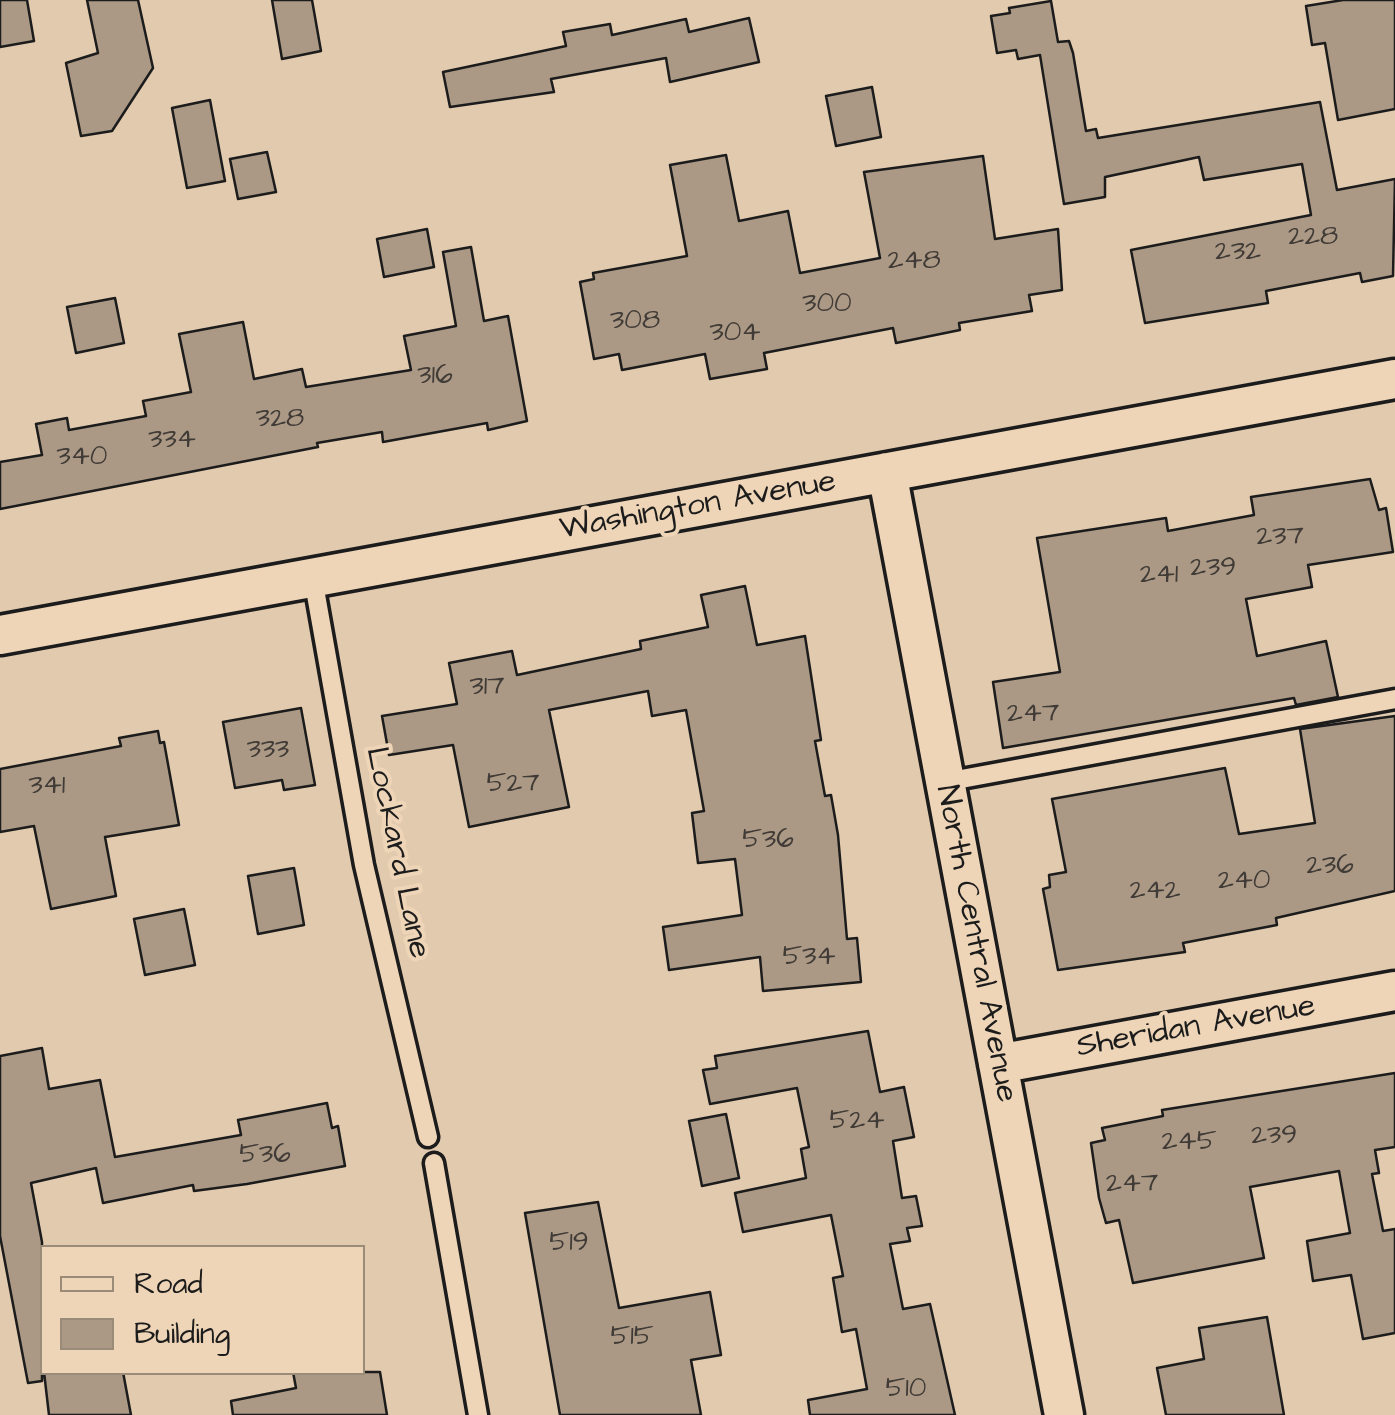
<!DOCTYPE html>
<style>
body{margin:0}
#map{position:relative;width:1395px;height:1415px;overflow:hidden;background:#e2caae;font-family:"Architects Daughter",sans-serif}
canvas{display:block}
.legend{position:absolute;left:40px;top:1245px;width:325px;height:130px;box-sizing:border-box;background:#efd5b7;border:2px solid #9b8b79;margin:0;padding:12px 18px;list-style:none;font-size:30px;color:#1c1c1c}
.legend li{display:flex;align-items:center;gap:20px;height:50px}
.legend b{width:50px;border:2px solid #9b8b79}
</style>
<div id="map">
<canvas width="1395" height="1415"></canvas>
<ul class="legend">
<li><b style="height:12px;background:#efd5b7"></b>Road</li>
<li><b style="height:28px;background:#ab9985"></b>Building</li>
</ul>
</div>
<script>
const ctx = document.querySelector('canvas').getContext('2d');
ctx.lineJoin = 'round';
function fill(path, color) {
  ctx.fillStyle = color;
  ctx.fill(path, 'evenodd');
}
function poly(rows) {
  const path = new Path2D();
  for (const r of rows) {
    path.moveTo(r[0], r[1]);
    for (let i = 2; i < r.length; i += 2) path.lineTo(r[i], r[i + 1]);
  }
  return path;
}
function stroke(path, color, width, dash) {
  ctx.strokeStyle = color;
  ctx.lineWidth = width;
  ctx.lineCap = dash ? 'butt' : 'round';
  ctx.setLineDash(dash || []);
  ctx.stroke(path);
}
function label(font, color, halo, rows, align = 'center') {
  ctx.font = font + ' "Architects Daughter",sans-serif';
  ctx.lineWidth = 8;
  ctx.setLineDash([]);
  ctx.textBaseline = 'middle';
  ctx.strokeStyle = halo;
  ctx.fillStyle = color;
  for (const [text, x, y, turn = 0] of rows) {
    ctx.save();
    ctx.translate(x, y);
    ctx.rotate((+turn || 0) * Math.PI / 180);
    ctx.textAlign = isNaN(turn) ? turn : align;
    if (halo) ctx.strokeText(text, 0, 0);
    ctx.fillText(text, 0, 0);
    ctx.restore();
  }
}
const building = poly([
 [0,0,27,0,34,41,0,47,0,0],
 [87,0,138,0,153,68,112,131,81,136,66,63,98,53,87,0],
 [272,0,312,0,321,51,282,59,272,0],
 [1343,0,1395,0,1395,109,1338,120,1325,43,1312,45,1306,6,1343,0],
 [1051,1,1058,42,1069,41,1073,53,1086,131,1096,129,1098,138,1320,102,1337,190,1395,179,1393,276,1362,282,1360,273,1266,291,1268,303,1145,323,1131,250,1311,215,1302,164,1204,180,1199,157,1105,177,1105,197,1064,204,1040,55,1018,59,1016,50,997,53,991,16,1010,13,1009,8,1051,1],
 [749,18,759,62,670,82,666,58,551,79,554,92,450,107,443,72,566,46,563,32,610,24,612,35,686,19,689,32,749,18],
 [872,87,881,137,836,146,826,96,872,87],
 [210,100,225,181,187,188,172,108,210,100],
 [267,152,276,192,238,199,230,159,267,152],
 [726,155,739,221,788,211,800,273,880,258,864,172,983,156,995,239,1058,229,1062,290,1029,295,1032,311,959,323,960,330,896,343,893,328,764,353,767,369,710,379,705,354,622,370,619,354,594,359,580,282,594,279,593,273,687,256,670,165,726,155],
 [427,229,434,267,384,277,377,239,427,229],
 [471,247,484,321,508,316,527,421,488,430,487,423,383,442,382,432,317,443,318,447,0,509,0,462,42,455,36,424,67,418,69,430,146,416,143,401,191,392,179,334,243,322,254,379,302,369,306,387,411,370,404,336,456,326,443,252,471,247],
 [115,298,124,343,76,353,67,307,115,298],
 [1370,479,1379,510,1386,508,1393,552,1308,565,1312,587,1246,599,1257,656,1326,641,1338,697,1296,705,1294,698,1003,748,993,682,1060,672,1037,538,1166,518,1168,531,1254,515,1251,497,1370,479],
 [745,586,757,645,805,636,821,740,815,741,825,796,831,795,838,835,847,939,857,938,861,982,763,991,760,957,669,970,663,927,742,915,735,859,698,863,692,813,704,811,686,710,652,716,648,691,549,710,569,807,469,827,453,745,389,755,382,716,457,704,449,663,512,651,517,675,641,649,640,641,708,627,701,595,745,586],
 [301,708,315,785,284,790,282,780,235,788,223,722,301,708],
 [1395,716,1395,891,1276,918,1277,925,1183,943,1185,952,1058,970,1043,889,1050,887,1049,875,1066,872,1052,799,1225,768,1239,834,1315,823,1300,729,1395,716],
 [158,731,160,743,164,742,179,825,105,837,116,896,51,909,34,826,0,832,0,769,121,746,119,738,158,731],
 [294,868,304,925,258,934,248,876,294,868],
 [184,909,195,965,145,975,134,919,184,909],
 [868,1031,880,1092,904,1087,914,1137,893,1141,902,1198,916,1196,922,1226,907,1228,910,1241,890,1244,903,1309,930,1304,955,1415,810,1415,808,1400,867,1389,856,1329,842,1332,833,1278,843,1276,831,1215,743,1232,735,1193,806,1178,801,1149,809,1147,797,1088,710,1104,703,1070,717,1068,715,1056,868,1031],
 [42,1048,49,1089,100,1080,115,1157,241,1135,238,1120,327,1103,332,1128,338,1126,345,1166,247,1184,194,1191,193,1185,103,1203,96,1168,31,1183,42,1242,42,1381,28,1383,0,1236,0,1056,42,1048],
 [1395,1073,1395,1147,1375,1150,1379,1173,1372,1174,1383,1231,1395,1229,1395,1333,1363,1339,1351,1275,1313,1281,1307,1241,1350,1233,1339,1171,1250,1187,1264,1258,1133,1283,1119,1220,1106,1223,1099,1198,1091,1143,1105,1140,1102,1128,1163,1116,1162,1110,1395,1073],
 [726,1114,739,1178,702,1186,689,1121,726,1114],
 [598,1202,619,1308,710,1292,721,1355,691,1360,701,1415,560,1415,525,1213,598,1202],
 [1267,1317,1284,1415,1166,1415,1157,1368,1204,1359,1199,1328,1267,1317],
 [44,1372,123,1372,131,1415,49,1415,44,1372],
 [293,1372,380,1372,387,1415,233,1415,231,1401,296,1388,293,1372]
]);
fill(building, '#ab9985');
stroke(building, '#1c1c1c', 2.5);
const lane = poly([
 [313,578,364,865,428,1137],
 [945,782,1395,699],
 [434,1163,478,1415]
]);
const street = poly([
 [887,472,1064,1415],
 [0,635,1395,379],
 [998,1064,1395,991]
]);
stroke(lane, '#1c1c1c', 25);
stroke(street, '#1c1c1c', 45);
stroke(lane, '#efd5b7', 18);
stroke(street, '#efd5b7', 38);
label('28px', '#403b36', null, [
 ["228",1313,238],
 ["232",1238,253],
 ["248",914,262],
 ["300",827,305],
 ["308",635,322],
 ["304",735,334],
 ["316",435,377],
 ["328",280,420],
 ["334",172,441],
 ["340",82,458],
 ["237",1280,538],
 ["239",1213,569],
 ["241",1159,576],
 ["317",487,688],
 ["247",1033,715],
 ["333",268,751],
 ["527",513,785],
 ["341",47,787],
 ["536",768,841],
 ["236",1330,867],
 ["240",1244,882],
 ["242",1155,892],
 ["534",809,958],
 ["524",857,1122],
 ["239",1274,1137],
 ["245",1189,1143],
 ["536",265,1156],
 ["247",1132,1185],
 ["519",569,1244],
 ["515",632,1338],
 ["510",906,1390]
]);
label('32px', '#1c1c1c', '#efd5b7', [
 ["Washington Avenue",698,507,-10],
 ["Lockard Lane",396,853,78],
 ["North Central Avenue",975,944,79],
 ["Sheridan Avenue",1196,1028,-10]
]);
</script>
